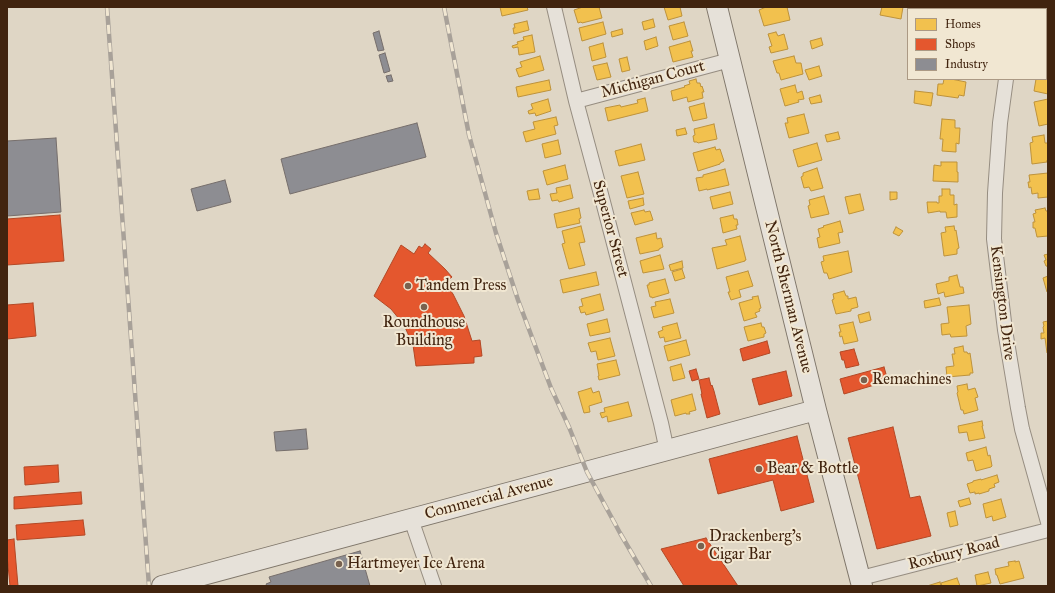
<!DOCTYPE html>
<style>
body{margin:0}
#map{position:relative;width:1055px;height:593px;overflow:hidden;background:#dfd6c5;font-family:"IM FELL Great Primer",serif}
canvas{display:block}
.frame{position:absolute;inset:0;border:8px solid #41240f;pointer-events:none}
.legend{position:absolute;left:907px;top:8px;width:140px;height:72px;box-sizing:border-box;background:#f1e7d2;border:1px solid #ab9984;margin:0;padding:5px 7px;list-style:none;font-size:12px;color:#41240f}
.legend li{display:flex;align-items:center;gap:8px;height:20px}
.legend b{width:20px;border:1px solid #ab9984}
</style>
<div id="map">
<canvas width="1055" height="593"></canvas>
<div class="frame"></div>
<ul class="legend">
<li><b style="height:11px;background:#f2c14e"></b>Homes</li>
<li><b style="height:11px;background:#e4572e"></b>Shops</li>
<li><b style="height:11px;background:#8d8d92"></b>Industry</li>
</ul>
</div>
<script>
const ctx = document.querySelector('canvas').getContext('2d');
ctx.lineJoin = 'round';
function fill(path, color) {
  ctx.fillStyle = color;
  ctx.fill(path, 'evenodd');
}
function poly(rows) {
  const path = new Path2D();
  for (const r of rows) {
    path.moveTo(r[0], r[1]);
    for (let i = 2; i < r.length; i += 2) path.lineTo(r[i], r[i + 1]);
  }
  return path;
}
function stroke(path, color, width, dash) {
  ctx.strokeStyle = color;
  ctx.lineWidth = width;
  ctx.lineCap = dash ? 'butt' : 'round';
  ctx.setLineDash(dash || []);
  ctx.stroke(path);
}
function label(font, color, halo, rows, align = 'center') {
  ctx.font = font + ' "IM FELL Great Primer",serif';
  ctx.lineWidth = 4;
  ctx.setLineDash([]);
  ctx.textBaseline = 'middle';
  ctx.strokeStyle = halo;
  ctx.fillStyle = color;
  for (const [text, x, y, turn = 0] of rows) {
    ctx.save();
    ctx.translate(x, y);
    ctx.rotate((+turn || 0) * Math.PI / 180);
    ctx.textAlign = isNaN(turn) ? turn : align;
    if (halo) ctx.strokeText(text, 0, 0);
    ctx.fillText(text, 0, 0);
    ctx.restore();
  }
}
const homes = poly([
 [500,7,527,7,528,10,502,16,500,7],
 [583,7,599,7,602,18,582,23,581,22,578,23,574,10,583,7],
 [664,7,680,7,682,16,668,20,664,7],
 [766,7,787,7,790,20,764,26,759,10,766,7],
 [882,7,903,7,901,19,880,15,882,7],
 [653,19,655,27,644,30,642,22,653,19],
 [527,21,529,30,514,34,513,28,515,28,514,24,527,21],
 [603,22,606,34,582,41,579,28,603,22],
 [684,22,688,36,673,40,669,26,684,22],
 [1046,24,1048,24,1048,43,1046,43,1046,24],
 [622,29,623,34,612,37,611,32,622,29],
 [776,32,778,36,784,34,788,49,771,53,769,47,772,46,768,34,776,32],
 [532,35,535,52,519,55,518,47,513,48,512,46,518,44,517,42,524,40,523,37,532,35],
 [656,37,658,46,646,50,644,41,656,37],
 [821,38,823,45,812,49,810,41,821,38],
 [690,41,693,51,691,51,693,57,673,62,669,47,690,41],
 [603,43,606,57,592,61,589,47,603,43],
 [540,56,544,70,519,77,516,69,522,67,520,62,540,56],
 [794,56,796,63,801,63,803,74,781,80,779,73,777,73,773,61,794,56],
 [627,57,630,70,622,72,619,59,627,57],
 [607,63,611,77,597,80,593,66,607,63],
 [819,66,822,76,809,80,805,70,819,66],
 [1046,66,1048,66,1048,94,1034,91,1036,79,1046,79,1046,66],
 [696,79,697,83,700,83,701,87,702,86,704,92,702,92,703,98,688,102,687,97,673,101,671,91,685,87,684,86,690,84,689,81,696,79],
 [944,79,951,79,966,82,964,96,959,95,958,98,937,95,938,84,943,84,944,79],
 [549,80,551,90,518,97,516,87,549,80],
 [795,85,797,93,802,91,804,99,798,100,799,102,785,106,780,89,795,85],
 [915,91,933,93,931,106,914,103,915,91],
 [820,95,822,102,811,104,809,98,820,95],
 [645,98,648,111,608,121,605,108,620,105,621,107,638,103,637,100,645,98],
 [548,99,551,111,536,116,535,113,529,114,528,111,533,109,531,104,548,99],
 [1048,99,1048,124,1039,126,1034,102,1048,99],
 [704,103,707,118,693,121,689,107,704,103],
 [804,114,809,133,789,138,785,123,788,123,787,118,804,114],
 [556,117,558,125,554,126,556,134,526,142,523,132,535,129,533,122,556,117],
 [942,119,955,120,955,128,960,128,959,144,956,143,956,152,942,151,943,139,940,139,942,119],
 [714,124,717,139,698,143,697,142,694,142,693,136,695,135,694,129,714,124],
 [685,128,687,134,677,136,676,130,685,128],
 [838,132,840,139,827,142,825,135,838,132],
 [1044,135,1045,143,1048,143,1048,160,1047,160,1047,162,1032,164,1030,143,1033,142,1032,137,1044,135],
 [558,140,561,154,545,158,542,144,558,140],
 [817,143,822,160,798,167,793,150,817,143],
 [641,144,645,160,619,166,615,151,641,144],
 [715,147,716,150,720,149,724,161,720,163,720,164,698,171,693,153,715,147],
 [941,162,957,162,957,172,958,172,958,182,933,181,934,165,941,166,941,162],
 [565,165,568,179,547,185,543,171,565,165],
 [817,168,823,188,811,191,809,187,804,188,801,177,803,176,803,173,817,168],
 [725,169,729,185,707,190,707,189,699,191,696,178,703,177,703,175,725,169],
 [638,172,644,194,627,198,621,176,638,172],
 [1048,173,1048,197,1038,198,1038,193,1032,194,1031,187,1029,188,1028,182,1030,182,1029,175,1048,173],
 [570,185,573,198,559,202,558,200,552,201,550,194,557,193,556,188,570,185],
 [538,189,540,199,529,200,527,191,538,189],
 [942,189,950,189,950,195,954,195,954,205,957,204,957,217,947,218,946,212,940,212,940,211,928,213,927,202,937,202,937,203,939,203,939,196,942,196,942,189],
 [730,192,733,204,713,209,710,197,730,192],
 [890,192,897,192,897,199,890,200,890,192],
 [860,194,864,210,849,214,845,197,860,194],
 [824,196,829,214,811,218,808,206,810,205,809,200,824,196],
 [643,198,644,205,630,209,628,201,643,198],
 [579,208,581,218,579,219,580,223,557,228,554,214,579,208],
 [1045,208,1046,211,1048,211,1048,236,1037,237,1035,228,1033,228,1033,222,1035,222,1033,214,1036,213,1035,210,1045,208],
 [644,210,645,212,650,211,653,220,635,225,631,213,644,210],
 [733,215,734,219,737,219,738,225,736,225,737,229,723,233,720,218,733,215],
 [840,221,843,232,838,233,840,243,819,248,817,238,820,237,818,229,824,227,823,226,840,221],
 [581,226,585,242,579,243,585,265,569,269,562,244,565,243,562,231,581,226],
 [954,226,955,231,956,230,959,248,957,249,957,254,944,256,941,233,946,232,945,227,954,226],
 [896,227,903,231,899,236,893,233,896,227],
 [656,233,657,239,661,238,663,247,659,249,659,250,640,254,636,238,656,233],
 [740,236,746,260,745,260,745,261,717,269,712,248,727,245,725,240,740,236],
 [848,251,852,272,829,279,827,273,824,273,821,262,824,261,823,256,848,251],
 [1048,254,1048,269,1047,266,1046,266,1044,261,1046,260,1044,255,1048,254],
 [660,255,664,269,643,273,640,261,660,255],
 [682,261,683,268,671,271,669,265,682,261],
 [682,269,685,278,675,281,672,272,682,269],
 [748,271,753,286,739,290,741,297,731,300,728,292,730,292,726,277,748,271],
 [596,272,599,285,563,293,560,280,596,272],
 [957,275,960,287,963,287,964,293,945,297,944,292,938,294,936,284,949,281,949,277,957,275],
 [1048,276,1048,292,1047,292,1043,278,1048,276],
 [665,279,669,293,652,298,652,297,650,297,647,285,649,285,649,283,665,279],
 [844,291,846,296,848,296,848,299,856,297,858,307,851,309,851,311,836,314,832,300,834,299,833,294,844,291],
 [600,294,604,310,586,315,585,312,581,313,579,307,583,306,581,299,600,294],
 [758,296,761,308,759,309,760,311,755,313,757,317,744,321,739,303,753,299,752,297,758,296],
 [939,298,941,305,925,308,924,301,939,298],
 [670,299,674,313,654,318,651,307,656,306,655,302,670,299],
 [969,305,971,324,966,326,967,336,951,337,950,334,942,335,941,324,949,323,947,307,969,305],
 [869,312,871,320,860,323,858,315,869,312],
 [607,319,610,332,590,336,587,324,607,319],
 [1048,321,1048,353,1047,353,1045,338,1041,339,1041,333,1044,333,1043,327,1044,326,1043,322,1048,321],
 [853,322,858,341,844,344,842,336,840,337,839,332,841,332,839,325,853,322],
 [677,323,681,338,665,342,664,337,660,338,658,332,663,330,662,327,677,323],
 [761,323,762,327,764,327,766,333,764,334,764,337,748,341,744,327,761,323],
 [610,338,615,356,598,360,596,351,591,352,588,343,610,338],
 [686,340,690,355,668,361,664,346,686,340],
 [963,346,964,352,967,352,968,354,970,353,973,373,970,373,970,375,947,377,946,367,954,366,952,354,955,354,954,348,963,346],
 [616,360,620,375,599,380,598,376,599,376,597,364,616,360],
 [681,364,685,378,673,381,670,367,681,364],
 [967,384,968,390,975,388,978,397,975,398,978,410,964,414,963,410,961,410,957,393,958,392,957,386,967,384],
 [591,388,593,393,599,391,602,402,589,406,590,412,584,413,578,392,591,388],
 [692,394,696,410,689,412,690,414,686,414,686,413,675,416,671,400,692,394],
 [628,402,632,416,608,422,607,416,602,418,600,413,605,412,604,408,628,402],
 [982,421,983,426,982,426,985,438,969,441,967,432,959,433,958,426,982,421],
 [986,447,988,456,990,455,992,466,991,467,976,471,973,460,968,461,966,453,986,447],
 [997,475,999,482,994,484,995,487,989,489,989,491,979,494,979,493,975,494,975,492,970,493,967,484,973,482,973,481,981,479,981,480,997,475],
 [969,498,971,504,960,507,958,501,969,498],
 [1001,499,1006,517,993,521,992,516,986,518,983,504,1001,499],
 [955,511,958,525,950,527,947,513,955,511],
 [1015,561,1015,562,1019,561,1024,578,1000,584,997,575,996,575,995,569,1009,566,1008,562,1015,561],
 [988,572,991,583,977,586,975,575,988,572],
 [957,578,960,586,942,586,941,583,957,578],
 [940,582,941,586,927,586,940,582]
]);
fill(homes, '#f2c14e');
stroke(homes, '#bd923b', 1);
const shops = poly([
 [60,215,64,261,7,265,7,219,60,215],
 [425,244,431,249,428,253,445,269,452,277,445,283,453,294,464,316,472,341,480,340,482,356,474,357,474,363,416,366,413,345,404,325,391,309,374,296,401,245,414,254,419,246,422,248,425,244],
 [33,303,36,336,7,339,7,305,33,303],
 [767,341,770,353,743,361,740,349,767,341],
 [854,349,859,365,846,368,844,360,842,360,840,352,854,349],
 [884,367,888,381,844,394,840,379,884,367],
 [696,369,699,379,692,381,689,371,696,369],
 [786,371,792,396,759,405,752,379,786,371],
 [709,378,711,386,712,385,714,391,720,414,707,418,701,394,702,394,699,380,709,378],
 [893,427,910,498,920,496,931,536,877,549,848,438,893,427],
 [797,436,814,502,781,511,773,480,718,494,709,459,797,436],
 [58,465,59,482,25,485,24,467,58,465],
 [81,492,82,504,14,509,14,497,81,492],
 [83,520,85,535,17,540,16,525,83,520],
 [706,538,738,586,684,586,661,549,706,538],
 [14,539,18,586,10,586,7,555,7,540,14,539]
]);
fill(shops, '#e4572e');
stroke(shops, '#b34825', 1);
const industry = poly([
 [379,31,384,50,378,51,373,33,379,31],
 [385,53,390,71,384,73,379,55,385,53],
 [391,75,393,81,388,82,386,76,391,75],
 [417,123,426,157,290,194,281,159,417,123],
 [56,138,61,212,7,216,7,141,56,138],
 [225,180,231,202,197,211,191,189,225,180],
 [306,429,308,449,276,451,274,432,306,429],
 [360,551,370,586,267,586,266,584,271,582,269,577,360,551]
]);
fill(industry, '#8d8d92');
stroke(industry, '#766e6b', 1);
const street = poly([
 [554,7,576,101,602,198,661,423,667,451],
 [1024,9,1025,7],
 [1006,79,1000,123,995,193,994,239,1005,330,1018,408,1022,429,1048,522],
 [576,101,730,60],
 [411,519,434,586],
 [861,578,1048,530]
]);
const secondary = poly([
 [717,7,816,410,862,586],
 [162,586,816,410]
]);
stroke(street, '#968d81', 16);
stroke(secondary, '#7f766a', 22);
stroke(street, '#e6e1d9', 14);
stroke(secondary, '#e6e1d9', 20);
const rail = poly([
 [107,7,149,586],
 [444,7,469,135,496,233,518,300,551,388,569,427,587,472,620,533,651,586]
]);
stroke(rail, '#a8a199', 4.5);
stroke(rail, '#f1e7d2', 3, [9]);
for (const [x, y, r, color] of [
 [408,286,4,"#78624f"],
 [424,307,4,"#78624f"],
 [864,380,4,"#78624f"],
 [759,469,4,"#78624f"],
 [701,546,4,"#78624f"],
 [339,564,4,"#78624f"]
]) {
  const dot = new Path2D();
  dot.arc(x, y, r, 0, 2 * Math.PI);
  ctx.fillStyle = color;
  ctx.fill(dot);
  stroke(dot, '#f1e7d2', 1.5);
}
label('16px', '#41240f', '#f1e7d2', [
 ["Michigan Court",653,80,-15],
 ["Superior Street",610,229,75],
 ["North Sherman Avenue",788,297,76],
 ["Kensington Drive",1002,303,83],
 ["Commercial Avenue",489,498,-15],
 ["Roxbury Road",954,554,-14]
]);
label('16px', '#41240f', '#f1e7d2', [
 ["Tandem Press",416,286],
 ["Roundhouse",424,323,"center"],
 ["Building",424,341,"center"],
 ["Remachines",872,380],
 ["Bear & Bottle",767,469],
 ["Drackenberg's",709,537],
 ["Cigar Bar",709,555],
 ["Hartmeyer Ice Arena",347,564]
], 'left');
</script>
